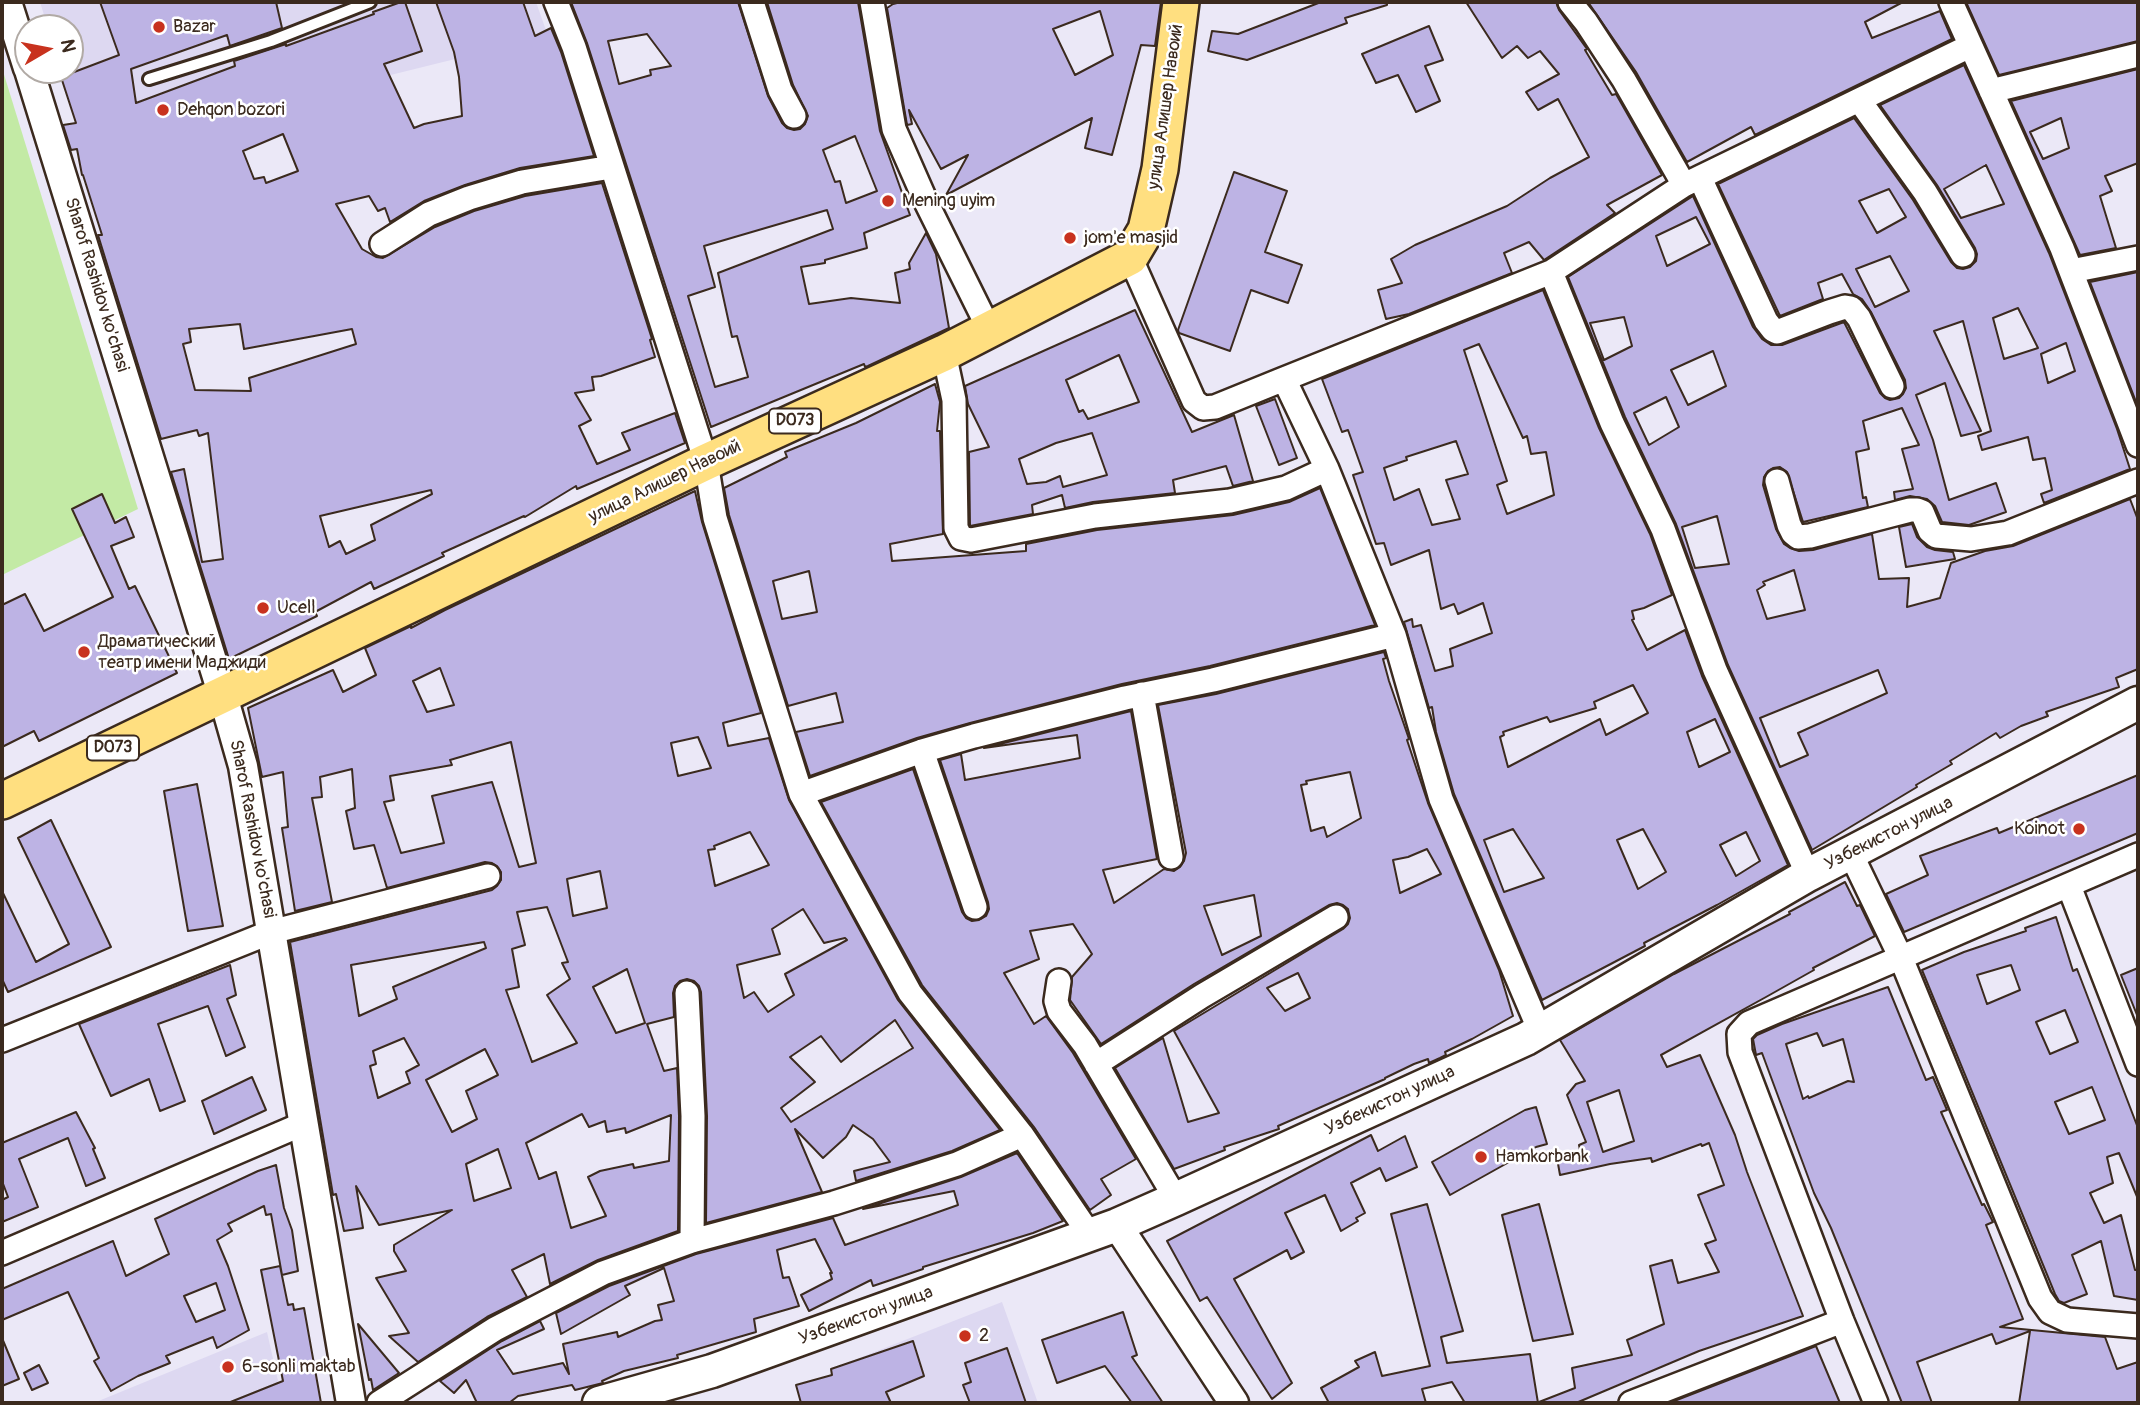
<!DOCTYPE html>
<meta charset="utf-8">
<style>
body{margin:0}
#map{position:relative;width:2140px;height:1405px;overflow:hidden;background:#ebe8f7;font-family:Pangolin,sans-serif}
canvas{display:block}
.frame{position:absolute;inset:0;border:4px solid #3b2a1e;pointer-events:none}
.north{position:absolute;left:14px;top:14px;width:70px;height:70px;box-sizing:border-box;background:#fff;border:2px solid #b1aaa5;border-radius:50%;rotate:80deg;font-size:19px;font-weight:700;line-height:28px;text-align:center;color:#3b2a1e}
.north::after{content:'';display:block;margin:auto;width:24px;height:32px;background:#c8321e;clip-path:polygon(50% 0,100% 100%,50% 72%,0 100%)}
</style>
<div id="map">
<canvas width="2140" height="1405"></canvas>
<div class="frame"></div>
<div class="north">N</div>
</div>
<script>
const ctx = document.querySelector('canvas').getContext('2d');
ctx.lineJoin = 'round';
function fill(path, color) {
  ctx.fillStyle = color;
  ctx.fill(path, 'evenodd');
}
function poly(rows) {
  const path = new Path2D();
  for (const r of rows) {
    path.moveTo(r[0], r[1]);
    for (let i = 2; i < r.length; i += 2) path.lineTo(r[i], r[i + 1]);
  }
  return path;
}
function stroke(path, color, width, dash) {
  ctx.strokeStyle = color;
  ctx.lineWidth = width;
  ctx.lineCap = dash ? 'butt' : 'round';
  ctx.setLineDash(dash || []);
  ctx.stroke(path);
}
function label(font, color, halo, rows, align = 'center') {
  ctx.font = font + ' Pangolin,sans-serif';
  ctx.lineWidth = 5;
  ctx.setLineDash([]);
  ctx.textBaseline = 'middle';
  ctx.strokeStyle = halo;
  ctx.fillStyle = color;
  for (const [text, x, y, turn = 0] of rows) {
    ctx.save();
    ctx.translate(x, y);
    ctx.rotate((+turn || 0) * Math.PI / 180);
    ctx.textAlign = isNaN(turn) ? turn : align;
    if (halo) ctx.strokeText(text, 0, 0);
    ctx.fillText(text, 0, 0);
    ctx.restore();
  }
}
fill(poly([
 [40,2,536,2,548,36,88,150,62,70,70,70,70,28,48,28],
 [1002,1302,1038,1403,838,1403,831,1369],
 [267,1332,283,1403,97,1403,96,1402]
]), '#ddd8f1');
fill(poly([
 [2,68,138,509,2,575]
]), '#c3eaa5');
const building = poly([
 [100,2,276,2,282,28,230,46,227,35,131,69,136,103,235,66,234,61,286,44,286,46,374,14,373,12,401,2,405,2,422,51,384,64,414,128,424,124,462,116,459,77,454,52,436,2,523,2,535,36,551,28,561,52,594,156,520,168,465,185,424,201,390,222,385,208,378,211,369,196,336,204,362,249,376,257,383,258,435,227,474,211,525,196,602,183,652,339,650,340,655,357,601,376,592,377,594,390,575,393,591,420,579,426,597,464,630,450,622,433,675,413,685,443,577,489,576,486,525,517,524,516,442,553,444,556,374,589,371,582,315,612,317,616,229,659,171,472,184,469,202,562,223,559,208,433,199,436,197,430,161,439,98,235,102,235,83,175,82,175,77,149,71,150,63,125,76,123,61,77,119,55,100,2],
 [283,134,298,171,266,183,264,177,254,179,243,151,283,134],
 [240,324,244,349,352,329,356,344,249,378,251,391,195,390,183,344,191,342,189,329,240,324],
 [431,490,432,494,371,525,375,540,346,554,340,541,329,547,320,516,431,490],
 [571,2,738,2,768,96,782,123,787,128,794,130,800,129,805,124,808,116,793,85,767,2,858,2,880,131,910,215,864,233,867,248,825,260,825,263,801,267,809,304,851,298,900,303,895,273,910,269,909,263,926,233,936,254,949,328,868,366,865,367,864,364,711,427,587,43,571,2],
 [647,34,671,66,650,70,651,75,619,84,608,41,647,34],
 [855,136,877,191,846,203,840,181,835,182,823,150,855,136],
 [827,210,833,229,718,273,732,337,737,336,748,377,715,387,688,296,715,287,704,246,827,210],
 [901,2,1161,2,1155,46,1141,45,1112,155,1085,148,1092,118,946,195,968,155,941,169,909,110,912,124,907,125,887,8,893,4,901,2],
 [1100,11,1113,55,1075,75,1053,29,1100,11],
 [1321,2,1387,2,1387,5,1345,18,1347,23,1247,60,1208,51,1212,31,1238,34,1321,2],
 [1466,2,1556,2,1559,10,1587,49,1585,50,1612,95,1616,94,1662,175,1607,205,1615,213,1544,260,1529,242,1504,253,1512,273,1409,314,1386,319,1378,290,1402,283,1391,259,1415,245,1507,206,1550,178,1589,157,1558,99,1538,110,1526,92,1559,74,1540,51,1528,58,1517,46,1502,58,1466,2],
 [1588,2,1903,2,1865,22,1872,38,1940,11,1952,39,1755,135,1751,127,1687,162,1636,72,1588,2],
 [1966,2,2138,2,2138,41,1999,75,1966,2],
 [1429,26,1443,60,1425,66,1440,101,1416,112,1398,75,1376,83,1362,54,1429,26],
 [1964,65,2049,253,2117,429,2130,469,2044,503,2041,494,2052,490,2045,458,2033,460,2028,437,1982,450,1978,436,1991,431,1963,321,1934,331,1981,431,1961,436,1945,383,1916,395,1933,440,1949,500,1996,483,2006,512,1969,525,1942,522,1935,506,1927,499,1910,496,1895,500,1894,492,1913,489,1902,449,1919,445,1902,408,1863,421,1869,449,1856,452,1863,498,1866,497,1868,507,1803,522,1787,472,1780,467,1773,468,1768,471,1764,477,1763,485,1776,529,1784,544,1790,548,1799,551,1813,550,1872,534,1879,579,1909,578,1907,607,1940,598,1951,563,1985,551,2013,546,2130,499,2138,520,2138,669,2116,678,2119,687,2046,712,2048,716,2021,726,2000,738,1996,733,1950,761,1952,764,1916,785,1917,787,1812,850,1728,665,1676,524,1625,417,1568,277,1693,196,1753,327,1762,339,1771,345,1782,345,1844,322,1880,393,1885,398,1890,400,1899,398,1903,394,1906,388,1905,380,1871,312,1862,299,1853,294,1842,274,1818,283,1823,299,1780,316,1718,184,1854,118,1913,200,1951,262,1957,268,1963,269,1970,267,1976,261,1977,254,1975,248,1937,185,1880,105,1964,65],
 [1986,165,2004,204,1961,218,1944,189,1986,165],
 [1889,189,1906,217,1877,233,1859,201,1889,189],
 [1696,217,1710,244,1667,266,1656,236,1696,217],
 [1890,256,1909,291,1875,307,1856,269,1890,256],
 [2018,308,2038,348,2004,359,1993,318,2018,308],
 [1624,317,1632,346,1604,360,1590,323,1624,317],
 [2066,343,2075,371,2048,383,2041,354,2066,343],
 [1713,351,1726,386,1688,405,1671,370,1713,351],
 [1666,397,1679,427,1649,445,1634,413,1666,397],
 [1717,516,1729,564,1695,568,1682,527,1717,516],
 [1794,570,1805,610,1767,619,1757,590,1765,585,1763,582,1794,570],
 [1878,670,1887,693,1798,733,1808,755,1780,767,1760,718,1878,670],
 [2138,69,2138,163,2105,176,2112,191,2100,196,2116,248,2080,255,2011,101,2138,69],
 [2061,118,2069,148,2043,159,2030,132,2061,118],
 [1234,172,1287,191,1265,252,1302,265,1288,303,1251,290,1230,351,1179,333,1178,330,1234,172],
 [2138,272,2138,407,2090,282,2138,272],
 [1543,290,1599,428,1650,534,1672,595,1644,608,1632,611,1634,619,1632,620,1647,650,1685,630,1702,676,1788,865,1717,905,1644,943,1645,946,1542,1000,1454,794,1436,732,1432,707,1429,708,1404,622,1412,619,1413,627,1421,625,1435,671,1453,666,1450,649,1492,633,1483,603,1458,614,1454,604,1441,609,1429,550,1391,565,1384,543,1376,544,1353,475,1363,472,1348,430,1342,432,1322,379,1543,290],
 [1479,344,1523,438,1527,436,1531,454,1546,452,1554,495,1507,514,1497,485,1507,481,1464,350,1479,344],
 [1456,441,1468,474,1446,480,1460,519,1432,525,1419,489,1394,500,1384,468,1407,460,1406,457,1456,441],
 [1633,685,1648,713,1606,735,1600,719,1508,767,1500,737,1504,735,1503,732,1547,717,1550,722,1596,708,1594,702,1633,685],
 [1715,719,1730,752,1699,767,1687,732,1715,719],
 [1513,829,1544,878,1504,892,1484,840,1513,829],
 [1643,829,1666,872,1638,889,1617,840,1643,829],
 [1746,832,1760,861,1736,876,1720,845,1746,832],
 [1135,310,1192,432,1234,415,1253,481,1233,486,1226,466,1173,480,1175,493,1093,502,1065,508,1062,495,1032,505,1033,514,970,526,969,452,989,447,968,404,965,386,1135,310],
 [1119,355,1139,402,1088,419,1083,410,1079,412,1066,380,1119,355],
 [1092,433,1107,475,1063,487,1060,476,1046,482,1027,484,1019,459,1056,443,1092,433],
 [935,384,940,402,937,431,940,431,943,534,890,544,892,561,1026,551,1026,544,1097,530,1233,515,1289,502,1320,488,1375,625,1210,666,1122,684,970,723,917,738,810,776,796,732,843,722,836,693,788,706,729,515,724,488,787,457,785,452,856,423,935,384],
 [809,571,817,612,782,619,773,581,809,571],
 [1275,399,1297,458,1279,465,1256,406,1275,399],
 [695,491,702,522,761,713,723,723,728,746,769,738,789,800,898,1000,1000,1130,952,1151,856,1181,854,1171,890,1162,873,1139,853,1125,846,1137,823,1158,795,1129,822,1192,706,1223,707,1116,701,992,699,986,694,981,687,979,680,981,675,986,673,993,674,1017,647,1024,664,1071,677,1068,679,1116,678,1231,598,1260,550,1284,544,1254,512,1270,527,1297,487,1317,418,1362,389,1336,409,1333,376,1278,406,1271,394,1251,394,1245,452,1210,379,1225,356,1186,363,1228,344,1231,336,1194,333,1195,290,942,492,890,497,886,501,880,501,872,497,866,492,863,485,862,387,888,374,845,354,849,346,811,355,808,352,769,320,777,322,797,312,798,332,902,295,911,282,828,288,827,283,772,262,777,248,708,333,670,343,692,376,675,365,648,411,626,411,628,445,610,695,491],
 [440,668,454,705,427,712,413,681,440,668],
 [698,737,711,768,678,776,671,743,698,737],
 [511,742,536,863,519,867,492,782,432,796,444,843,401,853,384,802,394,800,390,776,452,765,450,760,511,742],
 [750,832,769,865,715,886,708,850,715,849,714,846,750,832],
 [600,871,607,908,573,916,567,879,600,871],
 [547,907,568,962,562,963,570,979,547,995,577,1043,532,1062,506,990,519,987,512,949,525,945,517,912,547,907],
 [803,909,824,943,845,938,847,940,785,974,794,995,768,1012,754,992,744,998,737,965,780,954,772,929,803,909],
 [484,942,486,948,393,987,397,999,359,1016,351,965,484,942],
 [627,969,645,1023,616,1033,593,987,627,969],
 [895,1020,913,1048,791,1122,781,1108,815,1082,790,1057,821,1036,841,1062,895,1020],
 [404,1038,419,1065,406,1072,410,1083,378,1098,370,1066,376,1064,373,1051,404,1038],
 [485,1049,498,1075,466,1091,477,1119,452,1132,426,1080,485,1049],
 [582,1114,589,1127,605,1121,607,1132,625,1128,626,1133,671,1115,669,1161,634,1168,633,1164,600,1171,588,1177,606,1216,571,1228,556,1172,539,1179,526,1143,582,1114],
 [498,1149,511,1188,474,1201,466,1164,498,1149],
 [102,494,115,523,126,517,134,537,111,546,129,589,135,586,177,673,39,741,34,731,2,747,2,605,25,594,44,631,113,597,72,509,102,494],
 [1912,524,1917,537,1927,547,1935,550,1953,552,1955,559,1906,567,1899,527,1912,524],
 [1384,652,1386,658,1383,659,1389,681,1409,739,1407,740,1428,803,1499,970,1513,1016,1472,1039,1445,1052,1446,1055,1440,1058,1429,1063,1428,1059,1414,1064,1385,1078,1385,1079,1278,1126,1279,1129,1224,1147,1225,1150,1174,1169,1115,1068,1163,1038,1188,1122,1219,1113,1174,1031,1343,929,1348,924,1350,918,1348,909,1343,905,1337,903,1329,905,1194,984,1101,1044,1070,1000,1072,977,1092,954,1073,924,1030,931,1039,959,1004,973,1034,1024,1046,1016,1073,1053,1136,1159,1101,1179,1111,1195,1090,1210,1034,1127,922,985,821,802,913,769,962,912,966,918,972,921,979,920,986,916,989,909,988,902,940,760,961,754,965,780,1080,758,1077,735,984,748,1131,711,1157,859,1103,870,1114,903,1164,869,1174,871,1180,867,1184,861,1186,853,1158,705,1216,694,1384,652],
 [1350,772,1361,818,1327,837,1324,827,1311,831,1301,785,1307,784,1306,781,1350,772],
 [1427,849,1441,874,1400,893,1393,860,1408,857,1427,849],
 [1254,895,1261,936,1222,955,1204,906,1254,895],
 [1298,973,1310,998,1285,1011,1267,988,1298,973],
 [2138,775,2138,833,1904,932,1886,894,1928,875,1920,856,1997,828,1999,833,2138,775],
 [197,784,223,926,188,931,164,791,197,784],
 [51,820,111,947,8,992,2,979,2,891,36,962,69,944,18,838,51,820],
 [1845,882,1857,906,1860,905,1875,936,1813,968,1814,970,1766,997,1661,1055,1667,1067,1700,1055,1735,1135,1747,1172,1803,1316,1699,1351,1576,1403,1539,1403,1539,1402,1575,1388,1572,1368,1632,1355,1627,1340,1664,1324,1650,1266,1672,1260,1678,1283,1719,1272,1705,1244,1716,1240,1698,1195,1724,1185,1709,1143,1702,1146,1701,1144,1652,1162,1651,1158,1610,1164,1560,1175,1557,1158,1581,1155,1579,1145,1586,1142,1567,1095,1576,1084,1585,1081,1560,1040,1674,974,1790,914,1789,912,1845,882],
 [1619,1090,1634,1141,1603,1152,1587,1102,1619,1090],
 [2056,917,2073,971,2077,969,2138,1128,2138,1199,2119,1153,2107,1157,2113,1183,2090,1193,2104,1223,2121,1215,2135,1270,2138,1270,2138,1300,2114,1296,2101,1241,2072,1255,2087,1294,2064,1303,2059,1301,2055,1294,1922,970,1964,952,2026,931,2025,928,2056,917],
 [2011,965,2020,990,1987,1004,1977,975,2011,965],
 [2065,1010,2078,1042,2050,1054,2036,1022,2065,1010],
 [2092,1087,2105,1120,2069,1134,2055,1102,2092,1087],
 [230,965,236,995,227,999,245,1047,226,1056,208,1006,158,1024,185,1101,160,1111,149,1079,111,1096,79,1024,230,965],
 [2138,968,2138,1015,2137,1015,2121,975,2138,968],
 [1888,987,1926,1080,1933,1077,1947,1110,1941,1112,1982,1205,1984,1204,1993,1222,1986,1225,2023,1319,2000,1327,2105,1337,2117,1369,2138,1362,2138,1403,2019,1403,2030,1331,1996,1344,1992,1334,1917,1362,1932,1403,1902,1403,1831,1228,1814,1193,1762,1053,1756,1055,1753,1039,1757,1035,1782,1024,1888,987],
 [1817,1033,1823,1046,1843,1039,1854,1082,1848,1081,1809,1098,1808,1096,1803,1099,1786,1044,1817,1033],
 [252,1077,266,1110,214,1134,202,1101,252,1077],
 [1536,1107,1547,1144,1536,1147,1450,1195,1432,1162,1525,1110,1536,1107],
 [76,1112,95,1148,93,1149,105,1178,86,1186,68,1138,19,1159,38,1207,2,1222,2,1200,8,1197,2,1181,2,1143,76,1112],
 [1371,1135,1378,1151,1405,1136,1417,1167,1386,1181,1380,1168,1351,1183,1365,1213,1356,1218,1358,1221,1341,1231,1325,1195,1285,1213,1304,1252,1291,1259,1287,1250,1234,1279,1292,1383,1272,1399,1207,1297,1200,1301,1167,1241,1371,1135],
 [1017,1153,1063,1221,1033,1233,923,1267,923,1269,873,1286,871,1280,809,1311,801,1295,832,1279,830,1273,832,1273,815,1239,777,1250,783,1278,789,1277,799,1306,754,1319,756,1332,677,1355,678,1358,624,1371,602,1381,603,1383,575,1390,572,1385,518,1396,509,1403,477,1403,466,1380,454,1393,440,1381,502,1341,540,1321,544,1329,497,1350,513,1374,563,1363,569,1374,563,1344,617,1332,618,1337,655,1321,662,1320,658,1305,674,1301,664,1268,625,1286,630,1295,561,1334,556,1313,609,1286,696,1254,833,1218,845,1245,958,1205,954,1191,863,1209,961,1177,1017,1153],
 [276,1165,284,1208,292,1230,298,1271,282,1275,271,1214,266,1215,264,1206,228,1224,232,1231,217,1240,228,1266,249,1330,217,1348,213,1337,166,1356,170,1363,138,1376,111,1391,94,1361,99,1358,68,1292,2,1320,2,1289,113,1241,126,1276,169,1254,155,1219,258,1171,276,1165],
 [216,1283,225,1310,196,1322,184,1296,216,1283],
 [1427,1204,1463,1331,1441,1337,1447,1363,1530,1354,1538,1403,1465,1403,1452,1382,1422,1389,1426,1403,1329,1403,1321,1388,1359,1367,1355,1361,1375,1352,1382,1376,1430,1366,1391,1214,1427,1204],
 [1539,1204,1573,1334,1533,1341,1502,1215,1539,1204],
 [280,1266,288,1305,293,1304,294,1310,304,1308,321,1403,228,1403,283,1381,261,1270,280,1266],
 [1123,1312,1137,1355,1132,1357,1163,1403,1132,1403,1105,1366,1057,1383,1042,1340,1123,1312],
 [358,1324,399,1373,373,1390,371,1379,369,1380,358,1324],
 [2,1338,19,1379,2,1386,2,1338],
 [913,1341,924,1376,886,1392,891,1403,801,1403,796,1385,832,1375,831,1369,913,1341],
 [1816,1346,1840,1403,1669,1403,1816,1346],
 [1007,1348,1026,1403,970,1403,963,1385,971,1382,965,1363,1007,1348],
 [39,1365,48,1383,32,1390,24,1373,39,1365]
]);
fill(building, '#bdb3e4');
stroke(building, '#3b2a1e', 2);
const service = poly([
 [149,79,271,41,370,2]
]);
const minor = poly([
 [556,2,574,47,706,462,715,518,801,794,910,993,1022,1135,1090,1235],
 [752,2,780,90,794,116],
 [872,2,894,129,927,204,989,329],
 [1570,2,1586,22,1624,80,1684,185],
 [1951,2,2062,248,2138,445],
 [1991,91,2138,55],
 [1859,100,1925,192,1963,255],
 [1700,178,1766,321,1773,330,1777,332,1829,312,1845,307,1851,308,1859,318,1892,386],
 [382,244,429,214,469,198,522,182,611,167],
 [1130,257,1194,401,1203,408,1215,407,1284,379,1327,469,1394,635,1441,799,1540,1031],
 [2071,271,2138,258],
 [1551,272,1684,185,1970,46],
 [944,353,954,400,956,528,961,538,971,540,1095,516,1230,501,1286,488,1327,469],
 [1284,379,1551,272,1612,423,1663,529,1715,670,1808,875],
 [1777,481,1789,525,1793,533,1798,537,1810,536,1910,510,1917,510,1922,512,1930,531,1936,536,1971,539,2008,533,2138,481],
 [1142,694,1171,857],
 [922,751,975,907],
 [801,794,922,751,974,736,1125,698,1213,680,1394,635],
 [1851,854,1901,958,2040,1298,2050,1312,2067,1320,2138,1326],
 [2069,886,2138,1064],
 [1059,981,1056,1001,1059,1011,1085,1045,1176,1199],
 [687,993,693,1116,692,1241],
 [2,1040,271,932,488,876],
 [1096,1064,1202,996,1336,917],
 [2,1253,305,1123],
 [379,1403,495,1329,603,1273,692,1241,834,1203,957,1164,1022,1135],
 [1631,1403,1842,1321],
 [1876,1403,1842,1321,1740,1052,1739,1034,1749,1023,2138,855]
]);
const tertiary = poly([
 [7,2,28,68],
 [29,70,223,696,243,766,351,1403],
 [1117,1225,1234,1403]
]);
const secondary = poly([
 [599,1403,712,1371,1117,1225,1176,1199,1526,1039,1808,875,2138,703]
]);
const primary = poly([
 [2,801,706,462,944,353,1130,257,1146,230,1160,169,1181,2]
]);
stroke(service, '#3b2a1e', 16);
stroke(minor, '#3b2a1e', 28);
stroke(tertiary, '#3b2a1e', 33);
stroke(secondary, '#3b2a1e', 37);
stroke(primary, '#3b2a1e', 40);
stroke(service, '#fff', 10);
stroke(minor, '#fff', 23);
stroke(tertiary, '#fff', 28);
stroke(secondary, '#fff', 32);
stroke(primary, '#ffdf80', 35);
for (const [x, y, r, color] of [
 [159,27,7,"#c8321e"],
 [163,110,7,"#c8321e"],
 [888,201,7,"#c8321e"],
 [1070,238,7,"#c8321e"],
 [263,608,7,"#c8321e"],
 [84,652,7,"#c8321e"],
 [2079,829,7,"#c8321e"],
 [1481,1157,7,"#c8321e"],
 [965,1336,7,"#c8321e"],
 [228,1367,7,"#c8321e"]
]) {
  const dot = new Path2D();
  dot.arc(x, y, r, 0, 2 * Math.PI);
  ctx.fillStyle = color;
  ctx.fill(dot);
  stroke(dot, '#fff', 2.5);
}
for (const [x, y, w] of [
 [795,421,52],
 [113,748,52]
]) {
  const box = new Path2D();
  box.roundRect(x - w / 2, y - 12.5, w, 25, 5);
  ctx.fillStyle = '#fff';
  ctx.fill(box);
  stroke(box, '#3b2a1e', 2);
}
label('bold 16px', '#3b2a1e', null, [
 ["D073",795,421],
 ["D073",113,748]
]);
label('18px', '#3b2a1e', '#fff', [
 ["Bazar",173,27],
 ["Dehqon bozori",177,110],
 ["Mening uyim",902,201],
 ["jom'e masjid",1084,238],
 ["Ucell",277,608],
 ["Драматический",98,642],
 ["театр имени Маджиди",98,663],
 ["Koinot",2065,829,"right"],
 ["Hamkorbank",1495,1157],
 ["2",979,1336],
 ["6-sonli maktab",242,1367]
], 'left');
label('18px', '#3b2a1e', '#fff', [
 ["улица Алишер Навоий",1166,107,-82],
 ["Sharof Rashidov ko'chasi",96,285,73],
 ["улица Алишер Навоий",665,482,-26],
 ["Sharof Rashidov ko'chasi",252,829,79],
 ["Узбекистон улица",1889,834,-27],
 ["Узбекистон улица",1390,1101,-25],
 ["Узбекистон улица",866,1316,-20]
]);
</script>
